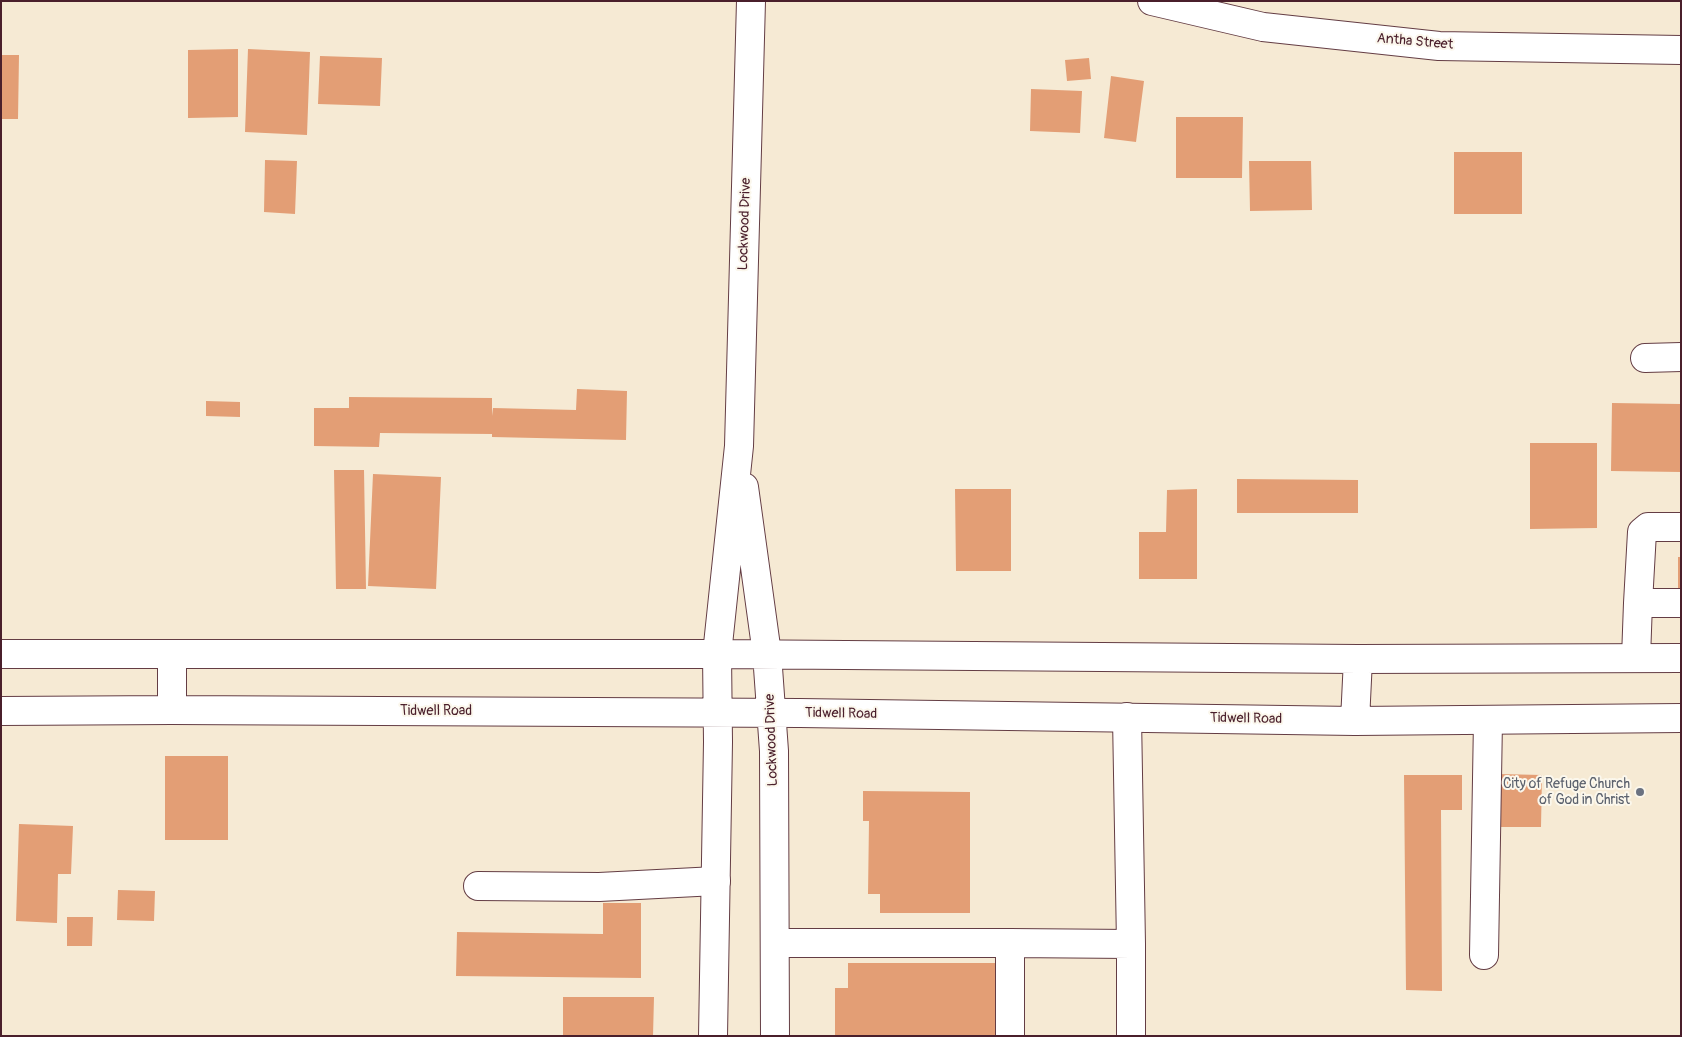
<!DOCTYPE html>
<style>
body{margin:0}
#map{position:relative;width:1682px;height:1037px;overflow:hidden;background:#f6ead4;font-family:Pangolin,sans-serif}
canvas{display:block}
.frame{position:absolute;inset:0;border:2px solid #4a1f2b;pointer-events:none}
</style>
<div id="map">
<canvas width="1682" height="1037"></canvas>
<div class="frame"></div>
</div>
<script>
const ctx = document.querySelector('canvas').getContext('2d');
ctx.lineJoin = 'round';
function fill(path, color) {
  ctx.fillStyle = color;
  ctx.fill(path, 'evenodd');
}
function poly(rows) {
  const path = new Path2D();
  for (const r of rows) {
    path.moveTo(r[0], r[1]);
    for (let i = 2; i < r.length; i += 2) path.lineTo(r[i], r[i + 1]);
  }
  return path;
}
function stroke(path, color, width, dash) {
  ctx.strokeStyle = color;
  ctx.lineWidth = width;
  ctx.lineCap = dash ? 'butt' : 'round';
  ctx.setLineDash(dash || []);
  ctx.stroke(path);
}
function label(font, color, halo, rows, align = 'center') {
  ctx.font = font + ' Pangolin,sans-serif';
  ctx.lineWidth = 4;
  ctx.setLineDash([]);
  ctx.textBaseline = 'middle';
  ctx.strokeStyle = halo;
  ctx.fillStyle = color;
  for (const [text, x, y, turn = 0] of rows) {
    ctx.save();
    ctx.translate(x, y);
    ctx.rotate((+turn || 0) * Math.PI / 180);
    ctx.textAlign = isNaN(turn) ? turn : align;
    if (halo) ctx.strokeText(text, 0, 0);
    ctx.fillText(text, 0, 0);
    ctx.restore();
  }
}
fill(poly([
 [238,49,238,117,188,118,188,50],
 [248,49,310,52,307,135,245,132],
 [1,55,19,55,18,119,1,119],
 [320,56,382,58,380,106,318,104],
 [1089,58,1091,79,1067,81,1065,60],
 [1111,76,1144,81,1136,142,1104,138],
 [1031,89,1082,91,1080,133,1030,131],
 [1176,117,1243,117,1242,178,1176,178],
 [1454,152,1522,152,1522,214,1454,214],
 [265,160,297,161,295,214,264,212],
 [1249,161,1311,161,1312,210,1250,211],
 [577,389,627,391,626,440,492,437,492,434,380,433,379,447,314,446,314,408,349,408,349,397,492,398,492,416,493,408,576,410],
 [206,401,240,402,240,417,206,416],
 [1612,403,1681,404,1681,472,1611,471],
 [1530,443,1597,443,1597,528,1530,529],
 [334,470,364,470,366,589,336,589],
 [373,474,441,477,436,589,368,586],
 [1237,479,1358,480,1358,513,1237,513],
 [955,489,1011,489,1011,571,956,571],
 [1197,489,1197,579,1139,579,1139,532,1166,532,1167,490],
 [1678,557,1681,557,1681,589,1678,589],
 [165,756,228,756,228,840,165,840],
 [1498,774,1542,775,1541,827,1498,827],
 [1404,775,1462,775,1462,810,1441,810,1442,991,1406,990],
 [863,791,970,792,970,913,880,913,880,894,868,894,869,821,863,821],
 [19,824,73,826,71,874,58,874,57,923,16,921],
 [118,890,155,891,154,921,117,920],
 [603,903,641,903,641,978,456,976,457,932,603,934],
 [67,917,93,917,92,946,67,946],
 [848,963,999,963,999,1036,835,1036,835,988,848,988],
 [563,997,654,997,653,1036,563,1036]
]), '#e39e75');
const minor = poly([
 [1152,1,1263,27,1439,46,1681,50],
 [1645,358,1681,357],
 [744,487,767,654],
 [1638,603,1642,532,1648,527,1681,527],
 [717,654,739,446,751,1],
 [1636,658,1638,603,1681,603],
 [478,886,599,887,716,881],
 [775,943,1010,943],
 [1484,955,1488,720],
 [1010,1036,1010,943,1131,944,1127,717],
 [1131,1036,1131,944]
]);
const major = poly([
 [1,654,717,654,1358,659,1681,658],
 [172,654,172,710],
 [767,654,774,751,775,1036],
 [1,711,172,710,800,713,1355,721,1681,718],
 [1355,721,1358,659],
 [713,1036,718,742,717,654]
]);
stroke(minor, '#643d44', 30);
stroke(major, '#643d44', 30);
stroke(minor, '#fff', 28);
stroke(major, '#fff', 28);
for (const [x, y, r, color] of [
 [1640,792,5,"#6b7280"]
]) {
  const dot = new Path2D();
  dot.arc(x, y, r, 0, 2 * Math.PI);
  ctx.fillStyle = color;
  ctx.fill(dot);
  stroke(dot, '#fbf7ec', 2);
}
label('14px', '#4a1f2b', '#fbf7ec', [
 ["Antha Street",1415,42,5],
 ["Lockwood Drive",745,224,-88],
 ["Tidwell Road",436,711],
 ["Tidwell Road",841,714,1],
 ["Tidwell Road",1246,719,1],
 ["Lockwood Drive",772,740,-92]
]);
label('14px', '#5b616d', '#fbf7ec', [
 ["City of Refuge Church",1630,784],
 ["of God in Christ",1630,800]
], 'right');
</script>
